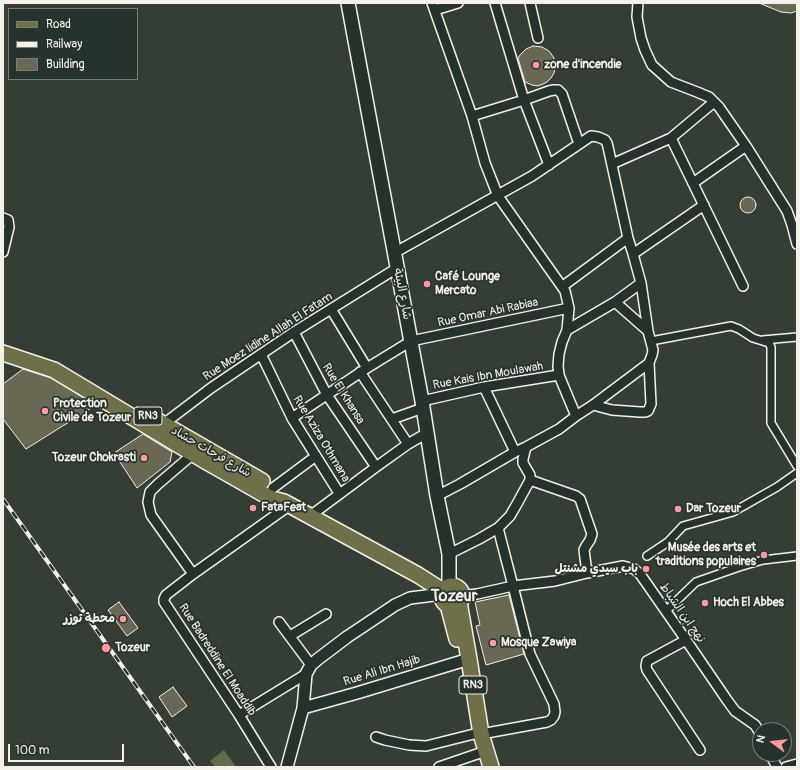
<!DOCTYPE html>
<meta charset="utf-8">
<style>
body{margin:0}
#map{position:relative;width:800px;height:770px;overflow:hidden;background:#343e35;font-family:Pangolin,sans-serif}
canvas{display:block}
.frame{position:absolute;inset:0;border:4px solid #f4f1e8;pointer-events:none}
.legend{position:absolute;left:8px;top:8px;width:130px;height:72px;box-sizing:border-box;background:#26332d;border:1px solid #787f78;margin:0;padding:5px 7px;list-style:none;font-size:12px;color:#f4f1e8}
.legend li{display:flex;align-items:center;gap:8px;height:20px}
.legend b{width:20px;border:1px solid #787f78}
.north{position:absolute;left:752px;top:722px;width:40px;height:40px;box-sizing:border-box;background:#26332d;border:1px solid #787f78;border-radius:50%;rotate:285deg;font-size:11px;font-weight:700;line-height:16px;text-align:center;color:#f4f1e8}
.north::after{content:'';display:block;margin:auto;width:14px;height:18px;background:#ff9aa2;clip-path:polygon(50% 0,100% 100%,50% 72%,0 100%)}
.scale{position:absolute;left:8px;top:744px;width:116px;height:18px;box-sizing:border-box;border:2px solid #f4f1e8;border-top:0;padding-left:5px;font-size:12px;line-height:14px;white-space:nowrap;color:#f4f1e8;-webkit-text-stroke:3px #26332d;paint-order:stroke}
</style>
<div id="map">
<canvas width="800" height="770"></canvas>
<div class="frame"></div>
<ul class="legend">
<li><b style="height:5px;background:#6f704a"></b>Road</li>
<li><b style="height:5px;background:#f4f1e8"></b>Railway</li>
<li><b style="height:11px;background:#6a6854"></b>Building</li>
</ul>
<div class="north">N</div>
<div class="scale">100 m</div>
</div>
<script>
const ctx = document.querySelector('canvas').getContext('2d');
ctx.lineJoin = 'round';
function fill(path, color) {
  ctx.fillStyle = color;
  ctx.fill(path, 'evenodd');
}
function poly(rows) {
  const path = new Path2D();
  for (const r of rows) {
    if (r.length === 3) {
      path.moveTo(r[0] + r[2], r[1]);
      path.arc(r[0], r[1], r[2], 0, 2 * Math.PI);
      continue;
    }
    path.moveTo(r[0], r[1]);
    for (let i = 2; i < r.length; i += 2) path.lineTo(r[i], r[i + 1]);
  }
  return path;
}
function stroke(path, color, width, dash) {
  ctx.strokeStyle = color;
  ctx.lineWidth = width;
  ctx.lineCap = dash ? 'butt' : 'round';
  ctx.setLineDash(dash || []);
  ctx.stroke(path);
}
function label(font, color, halo, rows, align = 'center') {
  ctx.font = font + ' Pangolin,"Playpen Sans Arabic",sans-serif';
  ctx.lineWidth = 3.5;
  ctx.setLineDash([]);
  ctx.textBaseline = 'middle';
  ctx.strokeStyle = halo;
  ctx.fillStyle = color;
  for (const [text, x, y, turn = 0] of rows) {
    ctx.save();
    ctx.translate(x, y);
    ctx.rotate((+turn || 0) * Math.PI / 180);
    ctx.textAlign = isNaN(turn) ? turn : align;
    if (halo) ctx.strokeText(text, 0, 0);
    ctx.fillText(text, 0, 0);
    ctx.restore();
  }
}
fill(poly([
 [224,750,236,767,215,767,210,761]
]), '#5f6c4d');
const building = poly([
 [759,3,797,3,797,11,791,13,781,12,759,3],
 [533,46,542,47,549,51,554,58,555,63,555,68,554,73,551,78,547,82,543,84,538,86,532,85,525,82,518,58,520,55,526,49,533,46],
 [748,205,8],
 [23,369,51,378,96,405,26,449,3,419,3,384,23,369],
 [143,434,172,452,170,462,137,488,114,453,143,434],
 [509,595,524,654,486,665,476,626,480,625,475,602,509,595],
 [119,602,138,628,127,636,108,610,119,602],
 [173,687,187,706,172,717,159,697,173,687]
]);
fill(building, '#6a6854');
stroke(building, '#f4f1e8', 1);
const pedestrian = poly([
 [763,340,797,337],
 [651,341,731,326,739,329,753,338,769,343,771,347,771,423,797,466],
 [647,556,668,542,683,526,733,512,777,487,797,473],
 [666,611,696,582,739,567,763,560,797,556]
]);
const minor = poly([
 [432,3,472,116,485,163,498,196,565,291,569,308,567,330,562,342,559,354,558,366,559,375,563,385,576,416,559,429,526,447,523,459,523,463,530,475,530,480,518,502,510,516,498,528,479,539,449,554],
 [495,3,524,100,549,165],
 [530,3,538,38],
 [638,3,637,17,641,38,645,50,652,65,671,82,697,92,709,97,719,107,746,146,787,211,792,225,797,244],
 [435,10,458,3],
 [472,116,524,100,549,91,554,90,558,90,562,94,579,144],
 [671,138,743,286],
 [612,164,671,138,714,102],
 [693,183,746,146],
 [3,218,8,220,9,227,3,252],
 [394,253,532,176,591,136,598,137,605,140,607,143,608,147,628,238,633,254,641,283,648,331,653,350,652,355,649,363,593,405,576,416],
 [633,254,704,205],
 [563,286,628,238],
 [615,302,648,331],
 [331,309,367,368],
 [567,330,615,302,641,283],
 [294,332,327,395,376,467],
 [261,354,292,418,339,493],
 [360,372,408,444],
 [484,387,515,452],
 [422,401,484,387,559,375],
 [593,405,612,410,640,412,645,412,648,411,651,404,649,363],
 [292,418,367,368,411,341,569,308],
 [392,419,423,408],
 [161,426,211,388,294,332,397,268],
 [193,454,158,484,150,492,148,502,151,515,193,574],
 [530,480,576,496,580,499,592,534,590,540,586,546,584,550,587,573],
 [273,488,316,456],
 [437,496,460,484,515,452,526,447],
 [310,516,376,467,408,444,427,433],
 [461,596,477,594,513,586,555,581,587,573,623,566,634,569,640,574,686,640,727,700,735,711,755,725,760,733],
 [279,622,311,665],
 [290,636,326,614],
 [686,640,647,661,646,666,647,670,700,750],
 [239,715,306,674],
 [376,737,385,740,409,745,426,746,474,734,481,734,547,722,551,720,554,716,555,712,554,704,530,654,513,586,498,528],
 [770,754,777,767],
 [271,767,239,715,164,602,164,599,166,595,193,574,290,505],
 [439,767,480,753],
 [786,767,797,764]
]);
const tertiary = poly([
 [303,708,357,693,469,659],
 [287,767,303,708,306,674,311,665,318,659,347,637,395,605,410,598,442,594]
]);
const secondary = poly([
 [348,3,422,401,437,496,449,554,449,586]
]);
const primary = poly([
 [3,353,54,370,207,462,272,499,284,502,418,575,443,591],
 [158,421,262,481],
 [452,596,10],
 [459,602,469,659,481,734,491,767],
 [448,605,457,639]
]);
stroke(pedestrian, '#f4f1e8', 10);
stroke(minor, '#f4f1e8', 12);
stroke(tertiary, '#f4f1e8', 14);
stroke(secondary, '#f4f1e8', 16);
stroke(primary, '#f4f1e8', 18);
stroke(pedestrian, '#26332d', 7);
stroke(minor, '#26332d', 9);
stroke(tertiary, '#26332d', 11);
stroke(secondary, '#26332d', 13);
stroke(primary, '#6f704a', 15);
const rail = poly([
 [3,499,194,767]
]);
stroke(rail, '#f4f1e8', 4);
stroke(rail, '#26332d', 2.5, [8]);
for (const [x, y, r, color] of [
 [536,65,4,"#ff9aa2"],
 [427,284,4,"#ff9aa2"],
 [45,411,4,"#ff9aa2"],
 [144,458,4,"#ff9aa2"],
 [253,508,4,"#ff9aa2"],
 [678,509,4,"#ff9aa2"],
 [764,555,4,"#ff9aa2"],
 [646,569,4,"#ff9aa2"],
 [705,603,4,"#ff9aa2"],
 [123,619,4,"#ff9aa2"],
 [493,643,4,"#ff9aa2"],
 [106,648,5,"#ff9aa2"]
]) {
  const dot = new Path2D();
  dot.arc(x, y, r, 0, 2 * Math.PI);
  ctx.fillStyle = color;
  ctx.fill(dot);
  stroke(dot, '#26332d', 1.5);
}
for (const [x, y, w] of [
 [148,416,28],
 [473,685,28]
]) {
  const box = new Path2D();
  box.roundRect(x - w / 2, y - 9, w, 18, 3);
  ctx.fillStyle = '#26332d';
  ctx.fill(box);
  stroke(box, '#f4f1e8', 1);
}
label('bold 11px', '#f4f1e8', null, [
 ["RN3",148,416],
 ["RN3",473,685]
]);
label('bold 12px', '#f4f1e8', '#26332d', [
 ["zone d'incendie",544,65],
 ["Café Lounge",435,277],
 ["Mercato",435,291],
 ["Protection",53,404],
 ["Civile de Tozeur",53,418],
 ["Tozeur Chokrasti",136,458,"right"],
 ["FataFeat",261,508],
 ["Dar Tozeur",686,509],
 ["Musée des arts et",756,548,"right"],
 ["traditions populaires",756,562,"right"],
 ["باب سيدي مشنتل",638,569,"right"],
 ["Hoch El Abbes",713,603],
 ["محطة توزر",115,619,"right"],
 ["Mosque Zawiya",501,643],
 ["Tozeur",115,648]
], 'left');
label('12px', '#f4f1e8', '#26332d', [
 ["شارع البيئة",402,294,79],
 ["Rue Omar Abi Rabiaa",488,313,-12],
 ["Rue Moez lidine Allah El Fatam",268,337,-33],
 ["Rue Kais Ibn Moulawah",488,376,-10],
 ["Rue El Khansa",343,394,58],
 ["Rue Aziza Othmana",321,439,59],
 ["شارع فرحات حشاد",211,452,30],
 ["نهج ابن الشباط",682,613,55],
 ["Rue Badreddine El Moaddib",217,660,57],
 ["Rue Ali Ibn Hajib",382,671,-17]
]);
label('bold 16px', '#f4f1e8', '#26332d', [
 ["Tozeur",454,597]
]);
</script>
